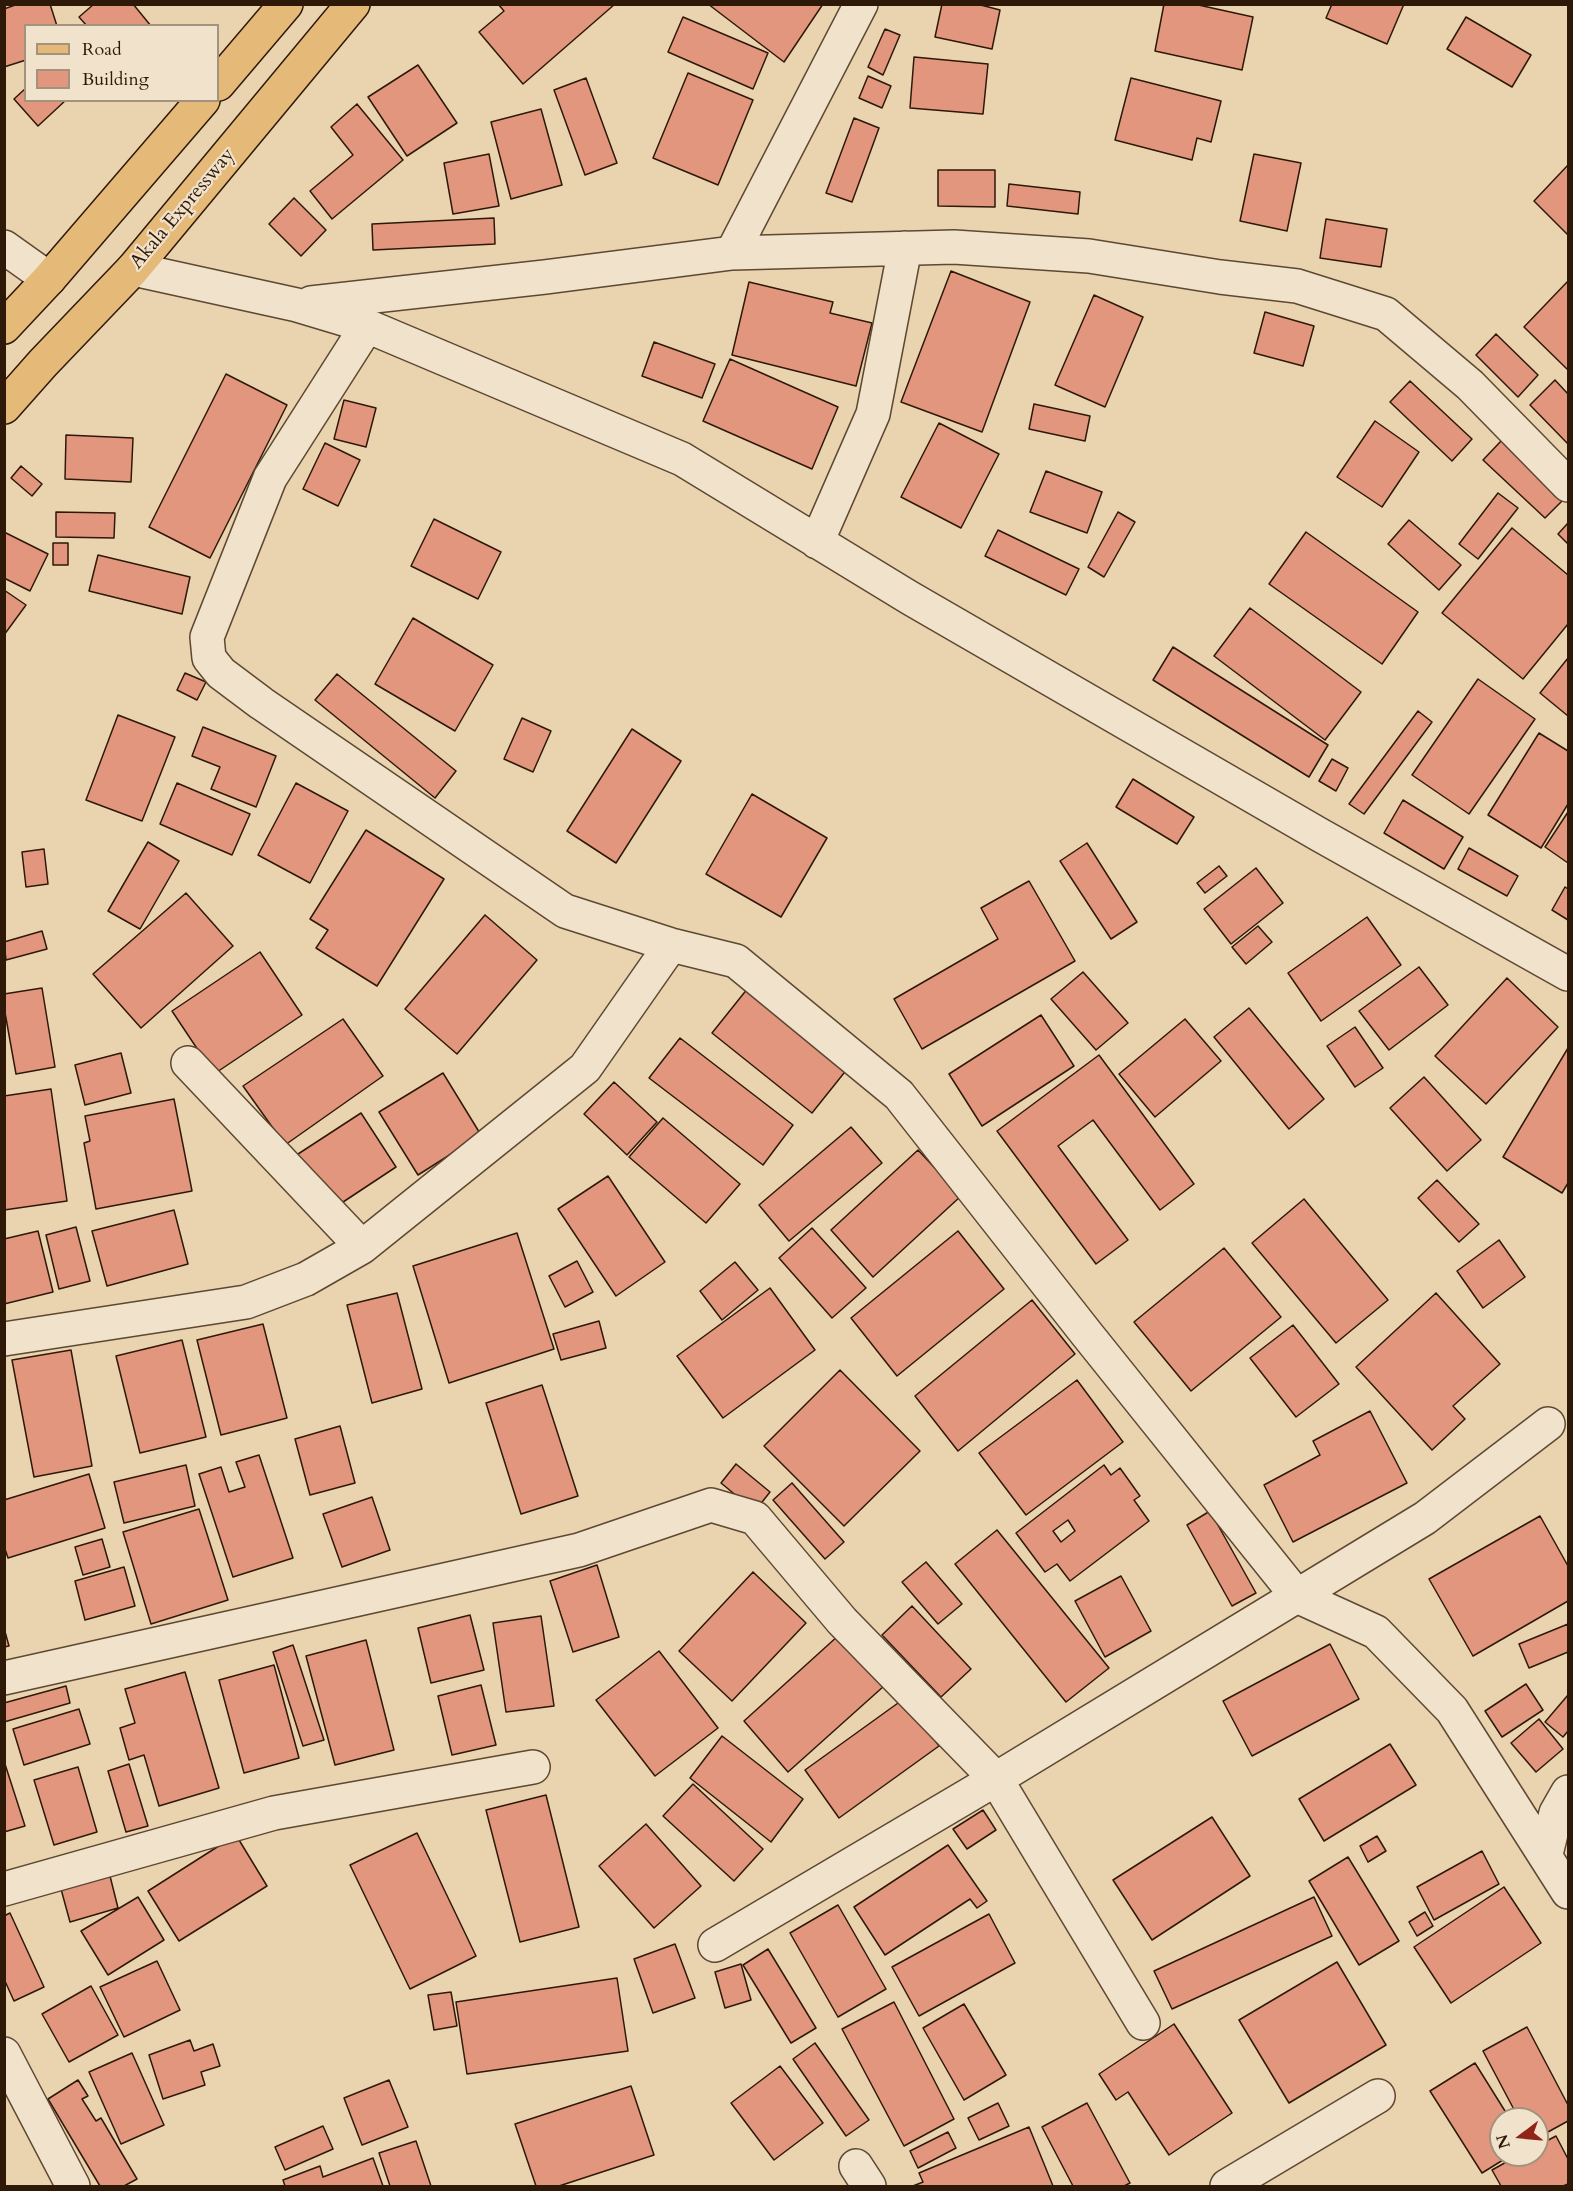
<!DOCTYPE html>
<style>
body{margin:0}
#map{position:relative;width:1573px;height:2191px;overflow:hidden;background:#ead3af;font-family:Cardo,serif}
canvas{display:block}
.frame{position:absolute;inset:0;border:6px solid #2e1909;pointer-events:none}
.legend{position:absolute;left:24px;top:24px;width:195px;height:78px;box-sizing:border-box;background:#f1e2cb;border:2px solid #a3927d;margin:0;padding:8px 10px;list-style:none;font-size:18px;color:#2e1909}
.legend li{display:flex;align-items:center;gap:12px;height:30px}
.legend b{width:30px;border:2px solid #a3927d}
.north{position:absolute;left:1489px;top:2107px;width:60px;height:60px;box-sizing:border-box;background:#f1e2cb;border:2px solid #a3927d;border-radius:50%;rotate:254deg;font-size:16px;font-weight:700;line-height:24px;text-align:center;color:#2e1909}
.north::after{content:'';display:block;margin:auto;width:21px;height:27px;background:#8f2418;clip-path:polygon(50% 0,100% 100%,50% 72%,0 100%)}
</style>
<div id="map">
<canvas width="1573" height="2191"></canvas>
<div class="frame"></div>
<ul class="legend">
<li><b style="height:8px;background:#e5ba78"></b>Road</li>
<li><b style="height:16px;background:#e3967e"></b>Building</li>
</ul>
<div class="north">N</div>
</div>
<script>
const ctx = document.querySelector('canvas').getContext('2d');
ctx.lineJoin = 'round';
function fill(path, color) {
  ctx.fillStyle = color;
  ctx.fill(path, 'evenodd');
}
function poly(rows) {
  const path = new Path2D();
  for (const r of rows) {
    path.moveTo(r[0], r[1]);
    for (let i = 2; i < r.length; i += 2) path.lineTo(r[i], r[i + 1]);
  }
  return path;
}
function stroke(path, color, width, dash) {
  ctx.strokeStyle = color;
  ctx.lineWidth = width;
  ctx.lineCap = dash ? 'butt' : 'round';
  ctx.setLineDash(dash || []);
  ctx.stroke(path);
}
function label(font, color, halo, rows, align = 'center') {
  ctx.font = font + ' Cardo,serif';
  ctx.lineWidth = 4.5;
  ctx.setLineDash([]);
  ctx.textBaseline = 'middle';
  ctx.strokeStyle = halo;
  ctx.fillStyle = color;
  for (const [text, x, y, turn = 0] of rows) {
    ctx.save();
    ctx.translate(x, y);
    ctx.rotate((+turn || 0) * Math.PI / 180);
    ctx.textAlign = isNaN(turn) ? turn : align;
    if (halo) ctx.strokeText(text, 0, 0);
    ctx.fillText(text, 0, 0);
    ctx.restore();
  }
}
const building = poly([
 [18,4,50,4,57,26,26,26,26,60,4,67,4,9,18,4],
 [94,4,133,4,151,26,87,26,79,17,94,4],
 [498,4,615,4,523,84,479,32,504,11,498,4],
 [708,4,823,4,784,62,708,4],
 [942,4,977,4,1000,10,992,49,935,37,942,4],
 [1164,4,1194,4,1253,17,1242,70,1155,51,1164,4],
 [1332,4,1404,4,1387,44,1326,18,1332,4],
 [683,17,768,53,753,89,668,52,683,17],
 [1466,17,1531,55,1512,87,1447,49,1466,17],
 [885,29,900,35,883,75,868,67,885,29],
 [914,57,988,64,983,114,910,108,914,57],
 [418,65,457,123,407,156,368,97,418,65],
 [688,73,753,100,718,185,653,158,688,73],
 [868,76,891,86,882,108,859,98,868,76],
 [586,78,617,163,585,175,554,90,586,78],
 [1131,78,1221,101,1211,142,1197,138,1192,160,1115,140,1131,78],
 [26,88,26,100,66,100,38,126,14,99,26,88],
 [357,104,403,160,332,219,310,191,353,155,331,127,357,104],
 [541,109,562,185,511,199,491,122,541,109],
 [854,118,879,128,852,202,826,193,854,118],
 [489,154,499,206,453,214,444,163,489,154],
 [1254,154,1301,163,1287,231,1240,221,1254,154],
 [1568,165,1568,235,1534,201,1568,165],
 [938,170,995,170,995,207,938,206,938,170],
 [1009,184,1080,192,1078,214,1007,206,1009,184],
 [294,198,326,230,301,256,269,224,294,198],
 [494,218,495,244,373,250,372,224,494,218],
 [1326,219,1387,229,1381,267,1320,258,1326,219],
 [951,271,1030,302,982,432,901,402,951,271],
 [1568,281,1568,370,1524,327,1568,281],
 [749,282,833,302,830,313,872,323,856,386,732,355,749,282],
 [1094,295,1143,317,1105,407,1055,385,1094,295],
 [1265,312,1314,326,1303,366,1254,353,1265,312],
 [1496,334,1538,375,1518,397,1476,355,1496,334],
 [654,342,715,364,702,398,642,376,654,342],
 [730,359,838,407,812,469,703,421,730,359],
 [226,374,287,405,210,558,149,527,226,374],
 [1555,380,1568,394,1568,444,1530,405,1555,380],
 [1410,381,1472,439,1452,461,1390,402,1410,381],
 [344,400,376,408,366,447,334,439,344,400],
 [1034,404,1090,416,1085,441,1029,429,1034,404],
 [1375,421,1419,452,1382,507,1337,477,1375,421],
 [939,423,999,454,961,528,901,497,939,423],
 [66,435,133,438,131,482,65,479,66,435],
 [1502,440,1564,499,1545,518,1483,460,1502,440],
 [325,443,360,460,338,506,303,489,325,443],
 [21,466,42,484,32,496,11,478,21,466],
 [1046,471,1102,492,1087,533,1030,512,1046,471],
 [1498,493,1518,508,1478,559,1459,544,1498,493],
 [56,512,115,513,114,538,56,537,56,512],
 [1118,512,1135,522,1104,577,1088,567,1118,512],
 [434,519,501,552,478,599,411,566,434,519],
 [1409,520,1461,565,1439,590,1388,544,1409,520],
 [1568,523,1568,544,1558,534,1568,523],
 [1512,528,1568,575,1568,624,1523,679,1442,613,1512,528],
 [998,530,1079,569,1066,595,985,556,998,530],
 [4,532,48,554,30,591,4,578,4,532],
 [1306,532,1418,612,1382,664,1269,584,1306,532],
 [53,543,68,543,68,565,53,565,53,543],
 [98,555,190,577,182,614,89,591,98,555],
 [4,590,26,605,4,635,4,590],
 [1250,608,1361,692,1325,740,1214,656,1250,608],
 [413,618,493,665,455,731,375,684,413,618],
 [1173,647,1328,745,1309,777,1153,680,1173,647],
 [1568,658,1568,716,1540,693,1568,658],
 [185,673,206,682,197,700,177,690,185,673],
 [337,674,456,771,435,798,315,700,337,674],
 [1478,679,1535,719,1469,814,1412,775,1478,679],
 [1418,711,1432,722,1364,814,1349,804,1418,711],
 [118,715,175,737,142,821,86,800,118,715],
 [522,718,551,731,533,772,504,759,522,718],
 [203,727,276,756,256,807,211,789,220,767,192,756,203,727],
 [632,729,681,761,616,863,567,831,632,729],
 [1539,733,1568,751,1568,804,1541,848,1488,815,1539,733],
 [1332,759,1348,768,1336,791,1319,781,1332,759],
 [1133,779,1194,817,1177,844,1116,807,1133,779],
 [177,783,250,814,232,855,160,824,177,783],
 [296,783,348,811,310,883,258,855,296,783],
 [752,794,827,838,781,917,706,874,752,794],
 [1403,800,1463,837,1444,869,1384,833,1403,800],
 [1568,812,1568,863,1545,847,1568,812],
 [366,830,444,879,377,986,316,948,328,930,310,919,366,830],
 [148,842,179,861,140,929,108,911,148,842],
 [1087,843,1137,922,1111,939,1060,861,1087,843],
 [1469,848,1518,876,1507,896,1458,869,1469,848],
 [44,849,48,884,26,887,22,852,44,849],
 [1219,866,1227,876,1205,893,1197,883,1219,866],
 [1256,868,1283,903,1231,944,1204,909,1256,868],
 [1029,881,1075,961,922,1049,894,999,998,939,981,908,1029,881],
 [1565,887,1568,889,1568,920,1552,910,1565,887],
 [186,893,233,946,141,1028,93,974,186,893],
 [485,915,537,960,457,1054,405,1009,485,915],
 [1367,917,1401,965,1321,1021,1288,973,1367,917],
 [1258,926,1272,942,1246,964,1232,947,1258,926],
 [42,931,47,949,6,960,4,942,42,931],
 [260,952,302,1015,214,1074,172,1011,260,952],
 [1419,967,1448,1005,1389,1050,1359,1011,1419,967],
 [1083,972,1128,1023,1096,1050,1051,999,1083,972],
 [1507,978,1558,1027,1486,1104,1435,1056,1507,978],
 [42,988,55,1067,16,1074,4,1007,4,994,42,988],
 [748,988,848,1068,812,1113,712,1033,748,988],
 [1249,1008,1324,1099,1289,1129,1214,1037,1249,1008],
 [1041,1015,1074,1066,982,1126,949,1074,1041,1015],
 [343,1019,383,1076,285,1145,243,1086,343,1019],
 [1185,1019,1221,1061,1155,1117,1119,1074,1185,1019],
 [1355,1027,1383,1068,1355,1087,1327,1046,1355,1027],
 [680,1038,793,1125,763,1165,649,1078,680,1038],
 [1568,1048,1568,1183,1562,1193,1503,1157,1568,1048],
 [121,1053,131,1093,85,1105,75,1065,121,1053],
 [1099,1055,1194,1184,1160,1210,1093,1120,1058,1146,1128,1240,1096,1264,997,1131,1099,1055],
 [443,1073,481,1135,418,1175,379,1112,443,1073],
 [1424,1077,1481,1140,1447,1171,1390,1108,1424,1077],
 [614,1082,657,1122,627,1155,584,1114,614,1082],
 [51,1089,67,1201,4,1210,4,1096,51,1089],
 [174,1099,192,1191,96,1209,84,1143,90,1141,85,1116,174,1099],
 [361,1113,396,1167,331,1210,295,1156,361,1113],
 [663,1118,740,1184,706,1223,629,1157,663,1118],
 [851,1127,882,1163,789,1241,759,1205,851,1127],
 [918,1150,961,1196,873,1277,831,1230,918,1150],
 [608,1176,665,1262,616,1296,558,1209,608,1176],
 [1437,1180,1479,1224,1459,1242,1418,1198,1437,1180],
 [1304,1199,1388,1300,1336,1343,1252,1243,1304,1199],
 [174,1210,188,1264,107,1286,92,1231,174,1210],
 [76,1227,90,1281,59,1289,46,1235,76,1227],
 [812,1228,866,1288,832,1318,779,1258,812,1228],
 [38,1231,53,1292,4,1304,4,1239,38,1231],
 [958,1231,1004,1289,897,1376,851,1318,958,1231],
 [517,1233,554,1349,449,1383,413,1266,517,1233],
 [1499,1240,1525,1277,1483,1308,1457,1271,1499,1240],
 [1224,1248,1281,1317,1191,1391,1134,1322,1224,1248],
 [577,1261,593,1292,565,1307,549,1276,577,1261],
 [735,1262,758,1290,722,1320,700,1291,735,1262],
 [770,1288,815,1350,723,1418,677,1356,770,1288],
 [397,1293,422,1389,372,1403,347,1305,397,1293],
 [1436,1293,1500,1364,1453,1406,1465,1419,1432,1450,1356,1367,1436,1293],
 [1032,1300,1075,1354,958,1451,915,1396,1032,1300],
 [599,1321,606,1348,561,1360,553,1334,599,1321],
 [263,1324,287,1418,221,1435,197,1340,263,1324],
 [1293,1325,1339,1384,1296,1417,1250,1358,1293,1325],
 [182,1340,206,1437,140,1453,116,1356,182,1340],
 [71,1350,92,1466,34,1477,12,1360,71,1350],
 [840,1370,920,1451,844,1526,764,1446,840,1370],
 [1077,1380,1123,1442,1026,1515,979,1453,1077,1380],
 [542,1385,578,1496,521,1514,486,1403,542,1385],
 [1370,1411,1407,1483,1293,1542,1264,1485,1320,1455,1313,1441,1370,1411],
 [340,1426,355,1483,310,1495,295,1439,340,1426],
 [259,1455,293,1558,233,1577,199,1474,221,1467,229,1492,245,1487,236,1462,259,1455],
 [736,1464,770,1492,755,1511,721,1483,736,1464],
 [186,1465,195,1506,124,1523,114,1482,186,1465],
 [1104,1465,1111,1475,1120,1468,1140,1496,1134,1500,1149,1521,1070,1581,1057,1564,1045,1572,1016,1533,1104,1465],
 [1068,1520,1075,1531,1061,1542,1053,1531,1068,1520],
 [89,1474,105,1528,8,1558,4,1546,4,1500,89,1474],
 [792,1483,844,1542,825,1559,773,1500,792,1483],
 [372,1497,390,1550,342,1567,323,1514,372,1497],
 [199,1509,228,1600,151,1624,123,1532,199,1509],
 [1210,1511,1256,1593,1232,1606,1187,1525,1210,1511],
 [1540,1516,1568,1566,1568,1601,1473,1656,1429,1579,1540,1516],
 [997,1530,1109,1668,1066,1702,955,1564,997,1530],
 [102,1539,110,1567,83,1575,75,1547,102,1539],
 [926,1562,962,1604,938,1624,902,1582,926,1562],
 [597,1565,619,1637,573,1652,550,1581,597,1565],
 [124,1567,135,1606,85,1620,75,1581,124,1567],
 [753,1572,806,1623,732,1701,679,1651,753,1572],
 [1121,1576,1151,1631,1105,1657,1075,1601,1121,1576],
 [912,1606,971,1669,941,1697,882,1635,912,1606],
 [470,1615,484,1670,431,1683,418,1628,470,1615],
 [541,1616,554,1706,506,1712,493,1623,541,1616],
 [1568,1624,1568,1652,1529,1668,1519,1644,1568,1624],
 [4,1628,9,1646,4,1647,4,1628],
 [839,1635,884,1686,788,1772,744,1721,839,1635],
 [366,1640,394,1750,335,1765,306,1656,366,1640],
 [1330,1644,1359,1699,1252,1756,1223,1701,1330,1644],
 [293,1645,324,1740,303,1746,273,1652,293,1645],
 [659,1651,718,1728,655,1776,596,1700,659,1651],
 [274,1665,299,1758,244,1773,219,1680,274,1665],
 [185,1672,219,1788,159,1806,144,1755,129,1760,120,1728,135,1723,125,1689,185,1672],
 [1526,1684,1543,1710,1502,1737,1485,1711,1526,1684],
 [481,1685,496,1745,452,1755,438,1696,481,1685],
 [66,1686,70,1703,4,1722,4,1703,66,1686],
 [1568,1695,1568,1731,1563,1737,1545,1722,1568,1695],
 [905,1698,939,1746,839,1818,805,1770,905,1698],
 [79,1709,90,1744,24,1765,13,1729,79,1709],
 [1539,1719,1563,1749,1536,1772,1511,1743,1539,1719],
 [722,1736,803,1799,771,1842,690,1778,722,1736],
 [1390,1744,1416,1785,1324,1841,1299,1799,1390,1744],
 [4,1761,25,1826,4,1832,4,1761],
 [129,1764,148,1826,126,1832,108,1771,129,1764],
 [78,1767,97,1832,54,1845,34,1780,78,1767],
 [693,1784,763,1849,734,1881,663,1816,693,1784],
 [546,1795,579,1927,520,1942,486,1810,546,1795],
 [983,1810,996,1830,967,1849,953,1829,983,1810],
 [1212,1817,1250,1876,1152,1940,1113,1880,1212,1817],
 [646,1824,701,1886,654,1928,599,1866,646,1824],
 [417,1833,476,1956,410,1989,350,1865,417,1833],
 [236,1835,267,1886,179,1941,148,1891,236,1835],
 [1377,1836,1386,1851,1368,1862,1360,1846,1377,1836],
 [948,1845,987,1901,977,1908,970,1899,885,1955,854,1907,948,1845],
 [1482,1851,1499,1884,1434,1920,1417,1887,1482,1851],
 [1348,1857,1399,1941,1359,1965,1309,1881,1348,1857],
 [110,1876,118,1908,70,1922,61,1889,110,1876],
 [1504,1887,1541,1943,1451,2003,1414,1947,1504,1887],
 [138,1897,164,1940,108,1975,81,1931,138,1897],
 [1314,1897,1332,1936,1172,2009,1154,1971,1314,1897],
 [838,1905,886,1989,838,2017,790,1933,838,1905],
 [1425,1912,1433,1926,1417,1936,1409,1922,1425,1912],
 [10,1913,44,1987,14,2001,4,1979,4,1916,10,1913],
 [989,1914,1015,1963,919,2016,892,1967,989,1914],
 [675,1944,695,1998,653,2013,634,1959,675,1944],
 [768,1949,816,2028,791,2043,743,1965,768,1949],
 [157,1961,180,2010,124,2037,100,1987,157,1961],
 [1337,1962,1386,2045,1289,2103,1239,2020,1337,1962],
 [741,1964,751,2000,725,2008,715,1972,741,1964],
 [617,1978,628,2051,467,2074,456,2002,617,1978],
 [91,1986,118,2035,69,2062,42,2014,91,1986],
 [451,1992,457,2026,434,2030,428,1995,451,1992],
 [894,2002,954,2119,904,2146,842,2029,894,2002],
 [964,2004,1006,2075,964,2100,923,2028,964,2004],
 [1174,2024,1232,2113,1169,2155,1128,2092,1116,2100,1099,2074,1174,2024],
 [1527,2027,1568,2105,1568,2121,1537,2138,1537,2119,1519,2119,1483,2051,1527,2027],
 [190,2040,194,2051,213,2044,220,2066,201,2072,205,2085,163,2099,149,2055,190,2040],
 [815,2043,869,2120,846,2136,793,2059,815,2043],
 [132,2053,164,2125,121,2144,89,2072,132,2053],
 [1475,2063,1510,2119,1501,2119,1501,2155,1511,2155,1482,2173,1430,2091,1475,2063],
 [780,2066,823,2123,774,2160,731,2103,780,2066],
 [78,2080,88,2096,82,2099,96,2121,101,2118,137,2179,124,2186,100,2186,48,2099,78,2080],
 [389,2080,408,2127,362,2145,344,2098,389,2080],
 [631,2086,654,2155,559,2186,536,2186,515,2124,631,2086],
 [998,2103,1009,2126,979,2140,968,2118,998,2103],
 [1087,2103,1130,2183,1124,2186,1073,2186,1042,2127,1087,2103],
 [323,2126,333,2149,285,2170,275,2147,323,2126],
 [1029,2127,1053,2186,913,2186,923,2182,919,2173,1029,2127],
 [948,2132,956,2148,918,2168,910,2151,948,2132],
 [1556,2136,1568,2159,1568,2184,1563,2186,1501,2186,1492,2170,1519,2155,1537,2155,1537,2146,1556,2136],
 [416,2141,431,2186,390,2186,379,2153,416,2141],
 [373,2158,383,2186,285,2186,283,2180,320,2166,323,2177,373,2158]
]);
fill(building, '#e3967e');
stroke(building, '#2e1909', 1.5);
const minor = poly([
 [4,247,49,279],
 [732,253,861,4],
 [133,269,297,305,367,326,682,459,910,598,1320,835,1568,974],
 [311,303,545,277,732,253,954,247,1089,256,1220,277,1297,286,1386,314,1470,385,1568,485],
 [367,326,270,478,207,637,209,658,221,673,261,703,565,911,671,945,736,961,899,1095,1086,1333,1297,1596,1376,1632,1452,1710,1568,1892],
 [817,542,873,414,905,248],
 [188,1063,362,1247,585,1068,671,945],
 [4,1339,246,1302,306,1279,362,1247],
 [4,1678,579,1550,711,1505,755,1518,842,1621,996,1779,1143,2023],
 [1546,1854,1556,1813,1568,1792],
 [4,1889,274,1813,533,1767],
 [715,1945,996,1779,1425,1518,1548,1424],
 [4,2054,73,2186],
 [856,2166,869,2186],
 [1227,2186,1378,2096]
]);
const major = poly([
 [218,84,286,4],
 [4,327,49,279,203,100],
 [4,407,43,363,133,269,353,4]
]);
stroke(minor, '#5d4832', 36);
stroke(major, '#2e1909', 36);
stroke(minor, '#f1e2cb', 33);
stroke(major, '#e5ba78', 33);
label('20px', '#2e1909', '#f1e2cb', [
 ["Akala Expressway",183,209,-50]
]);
</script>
